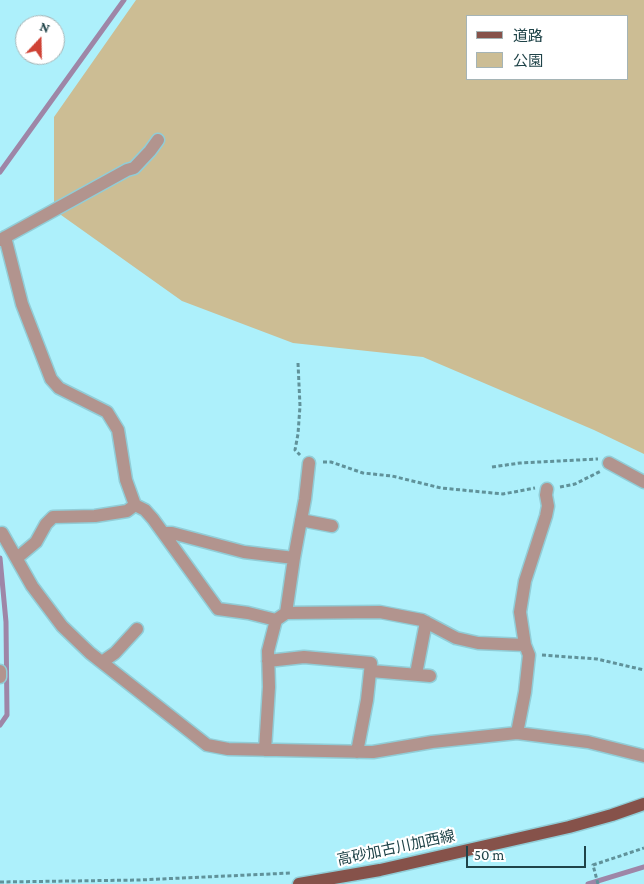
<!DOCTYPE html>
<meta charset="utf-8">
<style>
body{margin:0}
#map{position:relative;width:644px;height:884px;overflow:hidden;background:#adf0fb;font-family:"Crimson Pro","Noto Sans JP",serif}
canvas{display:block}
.legend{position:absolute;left:466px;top:15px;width:162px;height:65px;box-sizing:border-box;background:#fff;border:1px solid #a5b4b6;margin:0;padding:6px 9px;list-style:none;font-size:15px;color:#1f4348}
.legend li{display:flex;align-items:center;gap:10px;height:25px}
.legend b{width:25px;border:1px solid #a5b4b6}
.north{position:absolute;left:15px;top:15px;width:50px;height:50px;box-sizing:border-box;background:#fff;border:1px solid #a5b4b6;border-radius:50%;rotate:21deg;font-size:14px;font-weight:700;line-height:20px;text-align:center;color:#1f4348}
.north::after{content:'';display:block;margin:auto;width:18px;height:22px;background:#cf4235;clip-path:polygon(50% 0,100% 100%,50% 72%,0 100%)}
.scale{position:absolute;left:466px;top:846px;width:120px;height:22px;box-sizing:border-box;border:2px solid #1f4348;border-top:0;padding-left:6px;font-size:15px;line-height:18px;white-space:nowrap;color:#1f4348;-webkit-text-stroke:4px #fff;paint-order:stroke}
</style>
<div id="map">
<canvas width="644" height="884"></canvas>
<ul class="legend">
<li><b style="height:6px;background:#86524a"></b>道路</li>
<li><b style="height:14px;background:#ccbd94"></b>公園</li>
</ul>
<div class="north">N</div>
<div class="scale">50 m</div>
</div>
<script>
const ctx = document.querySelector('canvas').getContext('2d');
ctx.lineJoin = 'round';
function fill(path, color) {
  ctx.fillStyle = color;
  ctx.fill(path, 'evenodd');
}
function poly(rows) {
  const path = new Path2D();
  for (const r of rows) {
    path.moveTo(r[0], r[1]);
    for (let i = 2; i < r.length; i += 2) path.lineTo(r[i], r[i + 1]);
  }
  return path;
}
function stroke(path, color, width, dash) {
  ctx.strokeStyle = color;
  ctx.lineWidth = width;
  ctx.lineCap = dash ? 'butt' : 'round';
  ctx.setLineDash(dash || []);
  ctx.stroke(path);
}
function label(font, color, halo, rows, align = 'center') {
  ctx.font = font + ' "Crimson Pro","Noto Sans JP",serif';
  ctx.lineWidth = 4.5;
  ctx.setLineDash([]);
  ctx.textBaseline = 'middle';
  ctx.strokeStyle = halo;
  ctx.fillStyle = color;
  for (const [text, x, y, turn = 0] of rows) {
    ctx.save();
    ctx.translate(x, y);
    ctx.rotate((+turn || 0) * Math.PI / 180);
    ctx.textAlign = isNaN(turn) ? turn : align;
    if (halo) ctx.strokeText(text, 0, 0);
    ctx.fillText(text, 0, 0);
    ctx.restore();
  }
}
fill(poly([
 [136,0,644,0,644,454,594,430,423,357,293,343,182,301,54,210,54,117],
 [468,16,628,16,628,79,468,79]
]), '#ccbd94');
stroke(poly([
 [0,172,124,0],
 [0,558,6,622,7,715,0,725],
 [588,884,644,867]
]), '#9e86a7', 5);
const minor = poly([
 [5,237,22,304,51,379,59,388,107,412,118,430,126,480,135,505,145,510,153,519,218,609,248,613,276,620],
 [0,240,127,170,134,168,150,151,158,140],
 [609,463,644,482],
 [301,520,332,526],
 [163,533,172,533,244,552,294,558,286,613,276,620,268,651,269,687,265,750],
 [0,534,2,533,32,586,62,626,90,653,207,745,228,749,373,752,432,742,517,733,588,742,644,756],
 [17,558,36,542,46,524,53,517,95,516,127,511,135,505],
 [294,558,305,499,309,463],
 [286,613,380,612,422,620,456,638,478,643,525,645,529,655,525,692,517,733],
 [525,645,520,612,525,581,546,516,548,506,546,495,547,489],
 [268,661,304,657,371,663,367,700,357,752],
 [102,662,115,653,137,629],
 [0,671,0,677],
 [371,671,430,676],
 [416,674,426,622]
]);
const major = poly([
 [299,884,380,870,569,827,612,815,644,804]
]);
stroke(minor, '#91cdd7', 15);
stroke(major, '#91cdd7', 15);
stroke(poly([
 [298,363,300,406,298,434,295,450,300,455],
 [323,462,331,462,363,473,392,476,441,488,503,494,535,488],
 [492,467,520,463,598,459],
 [560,487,575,484,601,471],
 [542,655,597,659,644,670],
 [0,882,139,880,291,873],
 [598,884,593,865,644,848]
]), '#60929a', 3, [4, 2.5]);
stroke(minor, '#b2948e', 12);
stroke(major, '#86524a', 12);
label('15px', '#1f4348', '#fff', [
 ["高砂加古川加西線",396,848,-12]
]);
</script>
